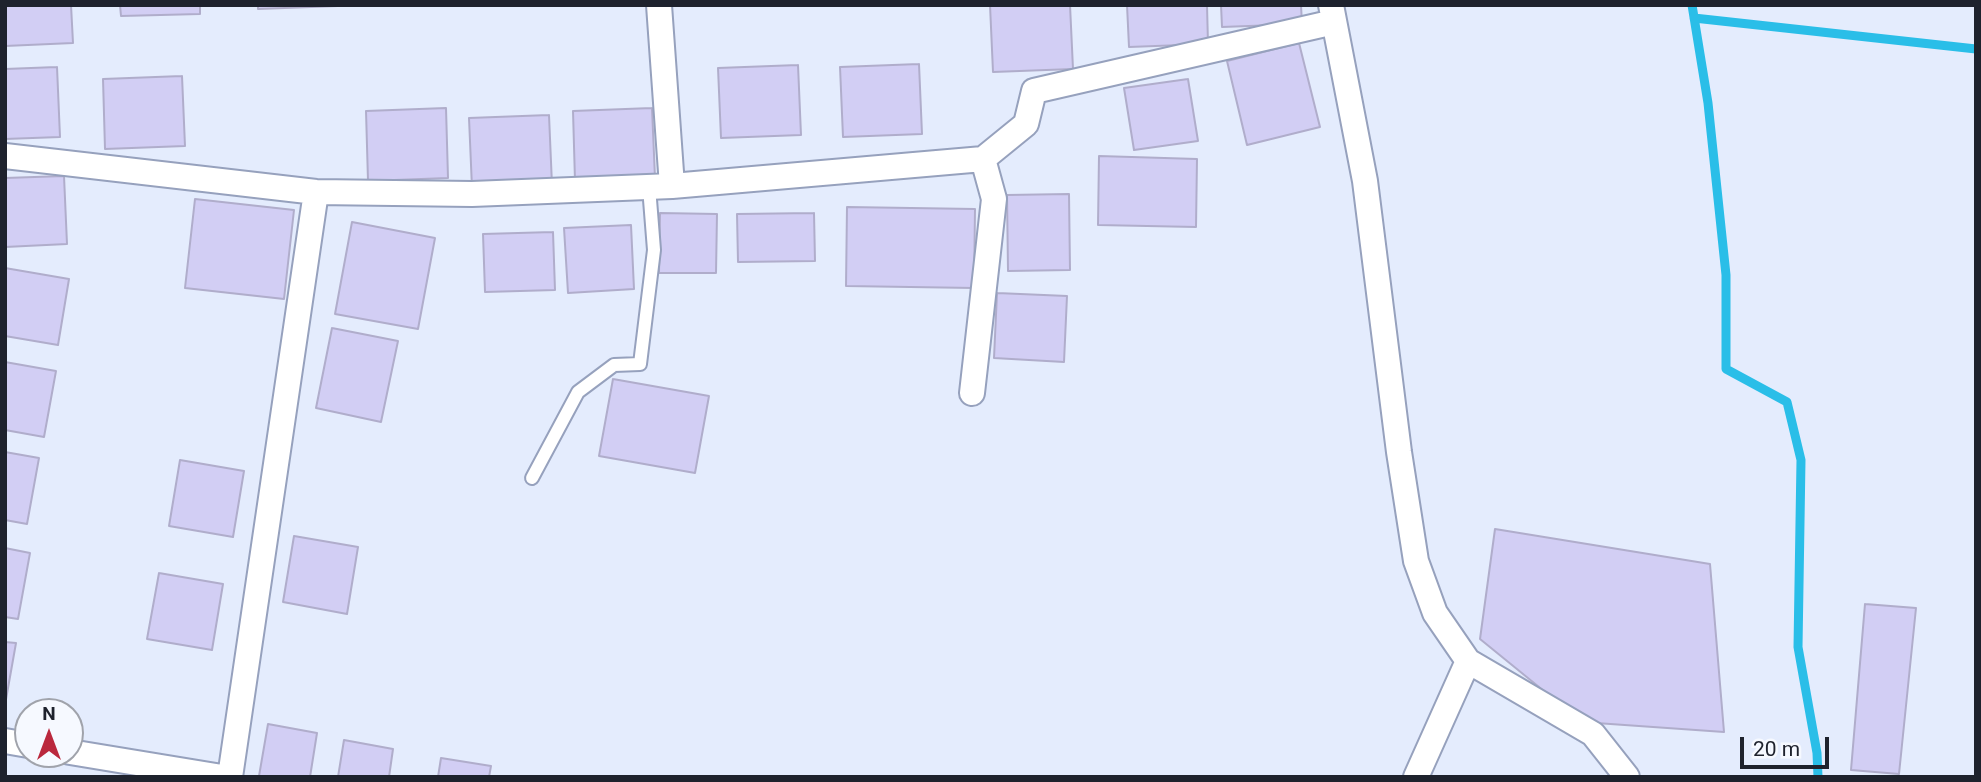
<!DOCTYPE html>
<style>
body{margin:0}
#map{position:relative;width:1981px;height:782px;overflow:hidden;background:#e4ecfd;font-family:Roboto,sans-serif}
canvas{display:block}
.frame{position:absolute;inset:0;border:7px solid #1e222d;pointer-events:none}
.north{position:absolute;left:14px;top:698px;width:70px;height:70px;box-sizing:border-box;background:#f6f9ff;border:2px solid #a0a3ab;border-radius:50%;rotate:0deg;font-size:19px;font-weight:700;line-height:28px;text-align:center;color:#1e222d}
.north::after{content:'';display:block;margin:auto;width:24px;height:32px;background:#ba283d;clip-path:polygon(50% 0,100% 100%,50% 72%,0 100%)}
.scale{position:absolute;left:1740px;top:737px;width:89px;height:32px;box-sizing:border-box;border:4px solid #1e222d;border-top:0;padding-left:9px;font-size:21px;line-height:24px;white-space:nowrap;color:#1e222d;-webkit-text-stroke:5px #f6f9ff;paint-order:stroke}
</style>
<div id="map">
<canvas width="1981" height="782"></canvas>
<div class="frame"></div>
<div class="north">N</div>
<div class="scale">20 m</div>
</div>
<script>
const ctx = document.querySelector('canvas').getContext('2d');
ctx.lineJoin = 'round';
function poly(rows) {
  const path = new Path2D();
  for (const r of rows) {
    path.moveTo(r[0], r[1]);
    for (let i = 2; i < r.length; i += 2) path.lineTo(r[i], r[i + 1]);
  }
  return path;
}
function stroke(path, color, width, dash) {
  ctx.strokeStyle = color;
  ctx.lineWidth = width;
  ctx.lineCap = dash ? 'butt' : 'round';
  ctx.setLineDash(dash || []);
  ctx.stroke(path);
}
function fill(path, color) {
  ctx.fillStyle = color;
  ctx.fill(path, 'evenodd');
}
stroke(poly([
 [1692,5,1708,103,1726,275,1726,369,1787,402,1801,460,1798,647,1817,753,1818,777],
 [1694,18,1976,49]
]), '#2abee8', 9);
const building = poly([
 [5,5,71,5,73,43,5,46,5,5],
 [120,5,200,5,200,14,121,16,120,5],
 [258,5,338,5,338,6,258,9,258,5],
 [990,5,1070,5,1073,69,993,72,990,5],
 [1127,5,1207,5,1208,44,1129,47,1127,5],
 [1221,5,1301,5,1302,24,1222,27,1221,5],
 [1299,43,1320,127,1247,145,1227,61,1299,43],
 [919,64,922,134,843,137,840,67,919,64],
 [798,65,801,135,721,138,718,68,798,65],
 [57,67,60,137,5,139,5,69,57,67],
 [182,76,185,146,105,149,103,79,182,76],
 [1188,79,1198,141,1134,150,1124,88,1188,79],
 [446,108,448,178,368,181,366,111,446,108],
 [652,108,655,178,575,181,573,111,652,108],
 [549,115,552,185,472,188,469,118,549,115],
 [1099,156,1197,159,1196,227,1098,225,1099,156],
 [64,176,67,244,5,247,5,178,64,176],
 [1069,194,1070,270,1008,271,1007,195,1069,194],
 [195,199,294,210,284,299,185,288,195,199],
 [847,207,975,209,974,288,846,286,847,207],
 [660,213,717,214,716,273,659,273,660,213],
 [814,213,815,261,738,262,737,214,814,213],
 [352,222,435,238,418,329,335,314,352,222],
 [631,225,634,289,568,293,564,228,631,225],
 [553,232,555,290,485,292,483,234,553,232],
 [5,268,69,279,58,345,5,336,5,268],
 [997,293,1067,296,1064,362,994,358,997,293],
 [332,328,398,341,381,422,316,408,332,328],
 [5,362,56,371,44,437,5,430,5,362],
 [613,379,709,396,695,473,599,456,613,379],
 [5,452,39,458,27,524,5,520,5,452],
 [180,460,244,471,233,537,169,526,180,460],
 [1495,529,1710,564,1724,732,1582,722,1480,639,1495,529],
 [294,536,358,547,347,614,283,602,294,536],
 [5,548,30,553,18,619,5,617,5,548],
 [159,573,223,584,212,650,147,639,159,573],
 [1865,604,1916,608,1899,774,1851,770,1865,604],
 [5,642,16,643,5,705,5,642],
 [268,724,317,733,310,777,259,776,268,724],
 [344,740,393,749,389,777,338,777,344,740],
 [441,758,491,766,489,777,438,777,441,758]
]);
fill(building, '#d2cef4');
stroke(building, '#b0adcb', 2);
const service = poly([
 [532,478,578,392,614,365,640,364,654,250,649,187]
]);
const minor = poly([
 [659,5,672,186],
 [1331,5,1365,181,1399,452,1416,561,1435,613,1468,661,1593,734,1627,777],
 [5,156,316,192,472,194,672,186,983,159,1026,124,1034,91,1334,22],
 [972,393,994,199,983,159],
 [5,741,28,745],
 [70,752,222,777],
 [230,777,316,192],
 [1416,777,1468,661]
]);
stroke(service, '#96a1bd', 16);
stroke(minor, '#96a1bd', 28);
stroke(service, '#fff', 12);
stroke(minor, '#fff', 24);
</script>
